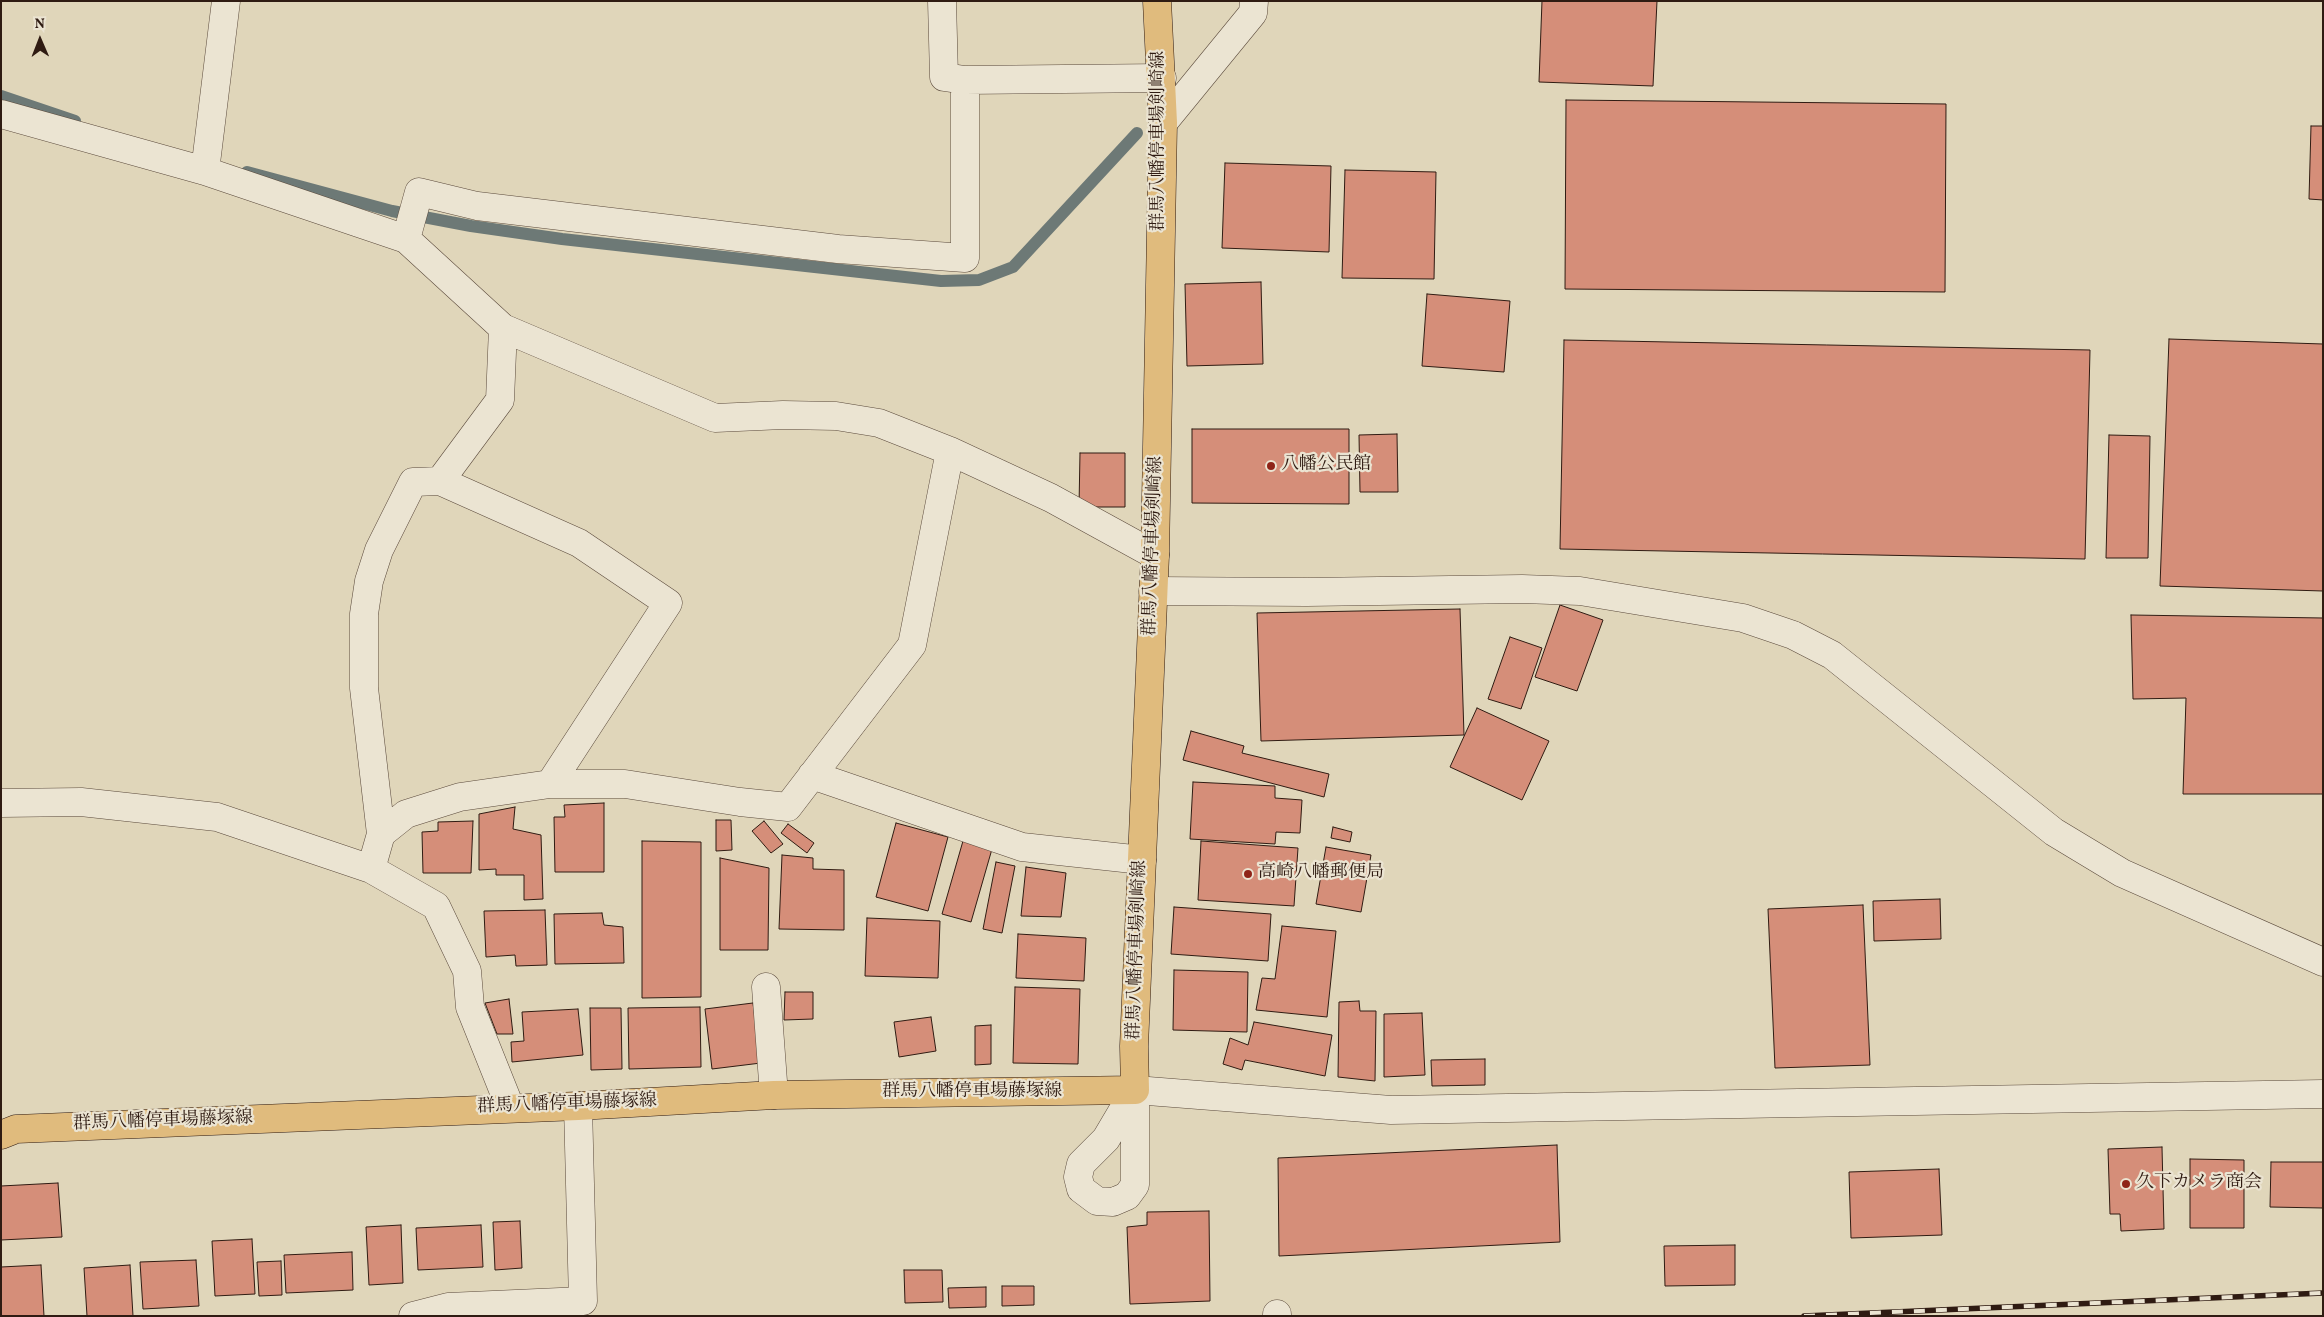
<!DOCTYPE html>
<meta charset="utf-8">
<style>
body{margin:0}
#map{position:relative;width:2324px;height:1317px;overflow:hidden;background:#e0d6ba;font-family:Vollkorn,serif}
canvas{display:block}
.frame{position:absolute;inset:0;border:2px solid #2f1b12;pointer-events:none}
.north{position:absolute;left:15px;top:15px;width:50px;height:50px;-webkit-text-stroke:4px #ebe4d2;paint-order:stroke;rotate:359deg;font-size:14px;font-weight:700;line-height:20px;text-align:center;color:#2f1b12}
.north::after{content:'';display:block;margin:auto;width:18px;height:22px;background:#2f1b12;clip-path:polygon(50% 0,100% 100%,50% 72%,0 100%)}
</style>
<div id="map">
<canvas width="2324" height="1317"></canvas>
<div class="frame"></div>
<div class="north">N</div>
</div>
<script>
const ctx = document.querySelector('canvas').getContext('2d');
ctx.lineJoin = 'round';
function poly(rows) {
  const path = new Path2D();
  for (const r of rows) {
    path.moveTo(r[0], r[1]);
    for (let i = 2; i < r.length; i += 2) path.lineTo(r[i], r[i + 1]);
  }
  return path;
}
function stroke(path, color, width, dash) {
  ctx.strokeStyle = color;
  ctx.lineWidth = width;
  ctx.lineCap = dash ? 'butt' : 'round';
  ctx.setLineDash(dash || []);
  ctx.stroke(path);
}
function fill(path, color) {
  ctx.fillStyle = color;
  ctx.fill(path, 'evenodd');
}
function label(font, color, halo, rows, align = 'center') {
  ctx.font = font + ' Vollkorn,"Noto Serif JP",serif';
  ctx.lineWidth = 4.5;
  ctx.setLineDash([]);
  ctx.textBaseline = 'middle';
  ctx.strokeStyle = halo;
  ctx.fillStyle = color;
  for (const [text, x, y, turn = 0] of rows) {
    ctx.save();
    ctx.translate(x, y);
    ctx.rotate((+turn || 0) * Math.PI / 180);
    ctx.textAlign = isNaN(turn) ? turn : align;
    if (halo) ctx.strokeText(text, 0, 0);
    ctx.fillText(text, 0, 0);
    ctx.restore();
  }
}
stroke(poly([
 [1,96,75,121],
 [247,172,392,211,471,226,562,239,941,281,979,280,1013,267,1137,133]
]), '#6d7976', 12);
const building = poly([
 [1542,1,1657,1,1653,86,1539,82,1542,1],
 [1566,100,1946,104,1945,292,1565,289,1566,100],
 [2311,126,2323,126,2323,200,2309,199,2311,126],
 [1225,163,1331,166,1329,252,1222,248,1225,163],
 [1345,170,1436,172,1434,279,1342,278,1345,170],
 [1261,282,1263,364,1187,366,1185,284,1261,282],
 [1427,294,1510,301,1504,372,1422,366,1427,294],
 [2169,339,2323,344,2323,591,2160,586,2169,339],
 [1564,340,2090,350,2085,559,1560,549,1564,340],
 [1192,429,1349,429,1349,504,1192,503,1192,429],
 [1397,434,1398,492,1360,492,1359,435,1397,434],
 [2109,435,2150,436,2148,558,2106,558,2109,435],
 [1080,453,1125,453,1125,507,1079,507,1080,453],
 [1560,605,1603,620,1577,691,1535,677,1560,605],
 [1460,609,1464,735,1261,741,1257,613,1460,609],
 [2131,615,2323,618,2323,794,2183,794,2186,698,2133,699,2131,615],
 [1510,637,1542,648,1521,709,1488,699,1510,637],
 [1477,708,1549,741,1522,800,1450,767,1477,708],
 [1191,731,1244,746,1242,753,1329,774,1324,797,1183,760,1191,731],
 [1193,782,1275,786,1275,798,1302,800,1300,833,1276,832,1275,844,1190,839,1193,782],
 [604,803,604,872,555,872,554,817,565,817,564,805,604,803],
 [515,807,513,829,541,835,543,899,524,900,524,875,496,875,496,869,479,870,479,814,515,807],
 [716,820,731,820,732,850,716,851,716,820],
 [473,821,471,873,423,873,422,832,438,831,438,822,473,821],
 [764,821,783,844,771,853,752,831,764,821],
 [896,823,948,837,928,911,876,897,896,823],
 [788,824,814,843,807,853,781,833,788,824],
 [1333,827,1352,832,1350,842,1331,838,1333,827],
 [642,841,701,842,701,997,642,998,642,841],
 [963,841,992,849,971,922,942,914,963,841],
 [1201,841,1298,848,1294,906,1198,900,1201,841],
 [1326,847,1371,855,1361,912,1316,904,1326,847],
 [782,855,813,858,813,869,844,870,844,930,779,929,782,855],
 [720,858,769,868,768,950,720,950,720,858],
 [996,862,1015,866,1002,933,983,929,996,862],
 [1026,867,1066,873,1061,917,1021,916,1026,867],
 [1940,899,1941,939,1874,941,1873,901,1940,899],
 [1863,905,1870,1065,1775,1068,1768,909,1863,905],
 [1174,907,1271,914,1268,961,1171,954,1174,907],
 [545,910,547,965,516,966,515,955,486,957,484,911,545,910],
 [602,913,604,925,623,927,624,963,555,964,554,914,602,913],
 [867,918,940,921,938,978,865,976,867,918],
 [1282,926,1336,931,1327,1017,1256,1010,1262,978,1275,979,1282,926],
 [1018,934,1086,938,1084,981,1016,978,1018,934],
 [1174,970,1248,972,1247,1032,1173,1030,1174,970],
 [1015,987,1080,989,1078,1064,1013,1063,1015,987],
 [785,992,813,992,813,1019,784,1020,785,992],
 [509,999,513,1034,497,1034,485,1003,509,999],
 [1359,1001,1360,1011,1376,1011,1375,1081,1338,1077,1339,1002,1359,1001],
 [753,1003,761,1063,712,1069,705,1009,753,1003],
 [700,1007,701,1067,629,1069,628,1008,700,1007],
 [590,1008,621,1008,622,1069,591,1070,590,1008],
 [578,1009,583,1055,512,1062,511,1042,524,1041,522,1012,578,1009],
 [1422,1013,1425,1075,1384,1077,1384,1014,1422,1013],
 [931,1017,936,1051,899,1057,894,1022,931,1017],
 [1254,1022,1332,1035,1325,1076,1245,1060,1242,1070,1223,1064,1230,1038,1248,1045,1254,1022],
 [991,1025,991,1064,975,1065,975,1026,991,1025],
 [1485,1059,1485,1085,1432,1086,1431,1060,1485,1059],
 [1557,1145,1560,1242,1279,1256,1278,1158,1557,1145],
 [2162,1147,2164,1229,2121,1231,2120,1214,2110,1214,2108,1149,2162,1147],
 [2190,1159,2244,1160,2244,1228,2190,1228,2190,1159],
 [2271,1162,2323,1162,2323,1208,2270,1207,2271,1162],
 [1939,1169,1942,1235,1851,1238,1849,1172,1939,1169],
 [58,1183,62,1237,1,1240,1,1186,58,1183],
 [1209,1211,1210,1301,1130,1304,1127,1227,1147,1225,1147,1212,1209,1211],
 [520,1221,522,1268,495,1270,493,1222,520,1221],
 [401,1225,403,1283,369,1285,366,1227,401,1225],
 [481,1225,483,1267,418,1270,416,1228,481,1225],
 [252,1239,255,1294,215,1296,212,1241,252,1239],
 [1735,1245,1735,1285,1665,1286,1664,1246,1735,1245],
 [352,1252,353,1290,286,1293,284,1255,352,1252],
 [196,1260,199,1306,143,1309,140,1262,196,1260],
 [281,1261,282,1295,259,1296,257,1262,281,1261],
 [41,1265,44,1316,1,1316,1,1267,41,1265],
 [130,1265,133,1316,87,1316,84,1268,130,1265],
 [904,1270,942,1270,943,1302,905,1303,904,1270],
 [1002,1286,1034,1286,1034,1305,1002,1306,1002,1286],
 [986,1287,986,1307,949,1308,948,1288,986,1287]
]);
fill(building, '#d58e79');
stroke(building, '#2f1b12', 1);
const minor = poly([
 [942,1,944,77,965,80,1162,78],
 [1,114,205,171,406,239,503,328,715,418,783,415,836,416,879,423,950,451,1051,498,1155,555],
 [1163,123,1253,13,1254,1],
 [205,171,226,1],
 [406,239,419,192,477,206,838,249,965,258,965,80],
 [440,481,579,543,668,603,550,784],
 [1153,591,1307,592,1522,589,1580,591,1743,618,1793,635,1832,655,2054,832,2122,873,2323,962],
 [812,775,1022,847,1142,860],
 [1,803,81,802,217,817,371,869,436,906,467,971,470,1007,510,1107],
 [381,834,364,688,364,614,369,581,379,550,413,482,440,481,500,400,503,328],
 [371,869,381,834,406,814,460,797,550,784,625,784,740,802,788,807,912,645,950,451],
 [766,987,774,1095],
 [1135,1090,1391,1110,2323,1094],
 [1135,1090,1135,1185,1127,1196,1113,1202,1097,1201,1081,1189,1078,1177,1081,1164,1106,1139,1135,1090],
 [1277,1314,1277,1316],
 [413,1316,448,1307,583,1301,578,1106]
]);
const major = poly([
 [1,1135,16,1129,578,1106,774,1095,1135,1090,1134,1046,1155,555,1163,123,1157,1]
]);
stroke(minor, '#5b4a3c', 29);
stroke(major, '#2f1b12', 29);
stroke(minor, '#ebe4d2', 28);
stroke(major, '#e0bb7d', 28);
const rail = poly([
 [1804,1316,2323,1293]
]);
stroke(rail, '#2f1b12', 5.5);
stroke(rail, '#ebe4d2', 4, [11]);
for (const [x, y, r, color] of [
 [1271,466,5,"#8f2418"],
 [1248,874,5,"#8f2418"],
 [2126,1184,5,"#8f2418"]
]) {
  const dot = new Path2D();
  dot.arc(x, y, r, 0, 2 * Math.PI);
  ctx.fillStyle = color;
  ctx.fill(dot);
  stroke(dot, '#ebe4d2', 2);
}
label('18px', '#2f1b12', '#ebe4d2', [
 ["群馬八幡停車場剣崎線",1160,141,-90],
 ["群馬八幡停車場剣崎線",1154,546,-88],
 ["群馬八幡停車場剣崎線",1138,950,-88],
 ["群馬八幡停車場藤塚線",972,1093],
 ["群馬八幡停車場藤塚線",567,1105,-2],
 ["群馬八幡停車場藤塚線",163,1122,-2]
]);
label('18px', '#2f1b12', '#ebe4d2', [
 ["八幡公民館",1281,466],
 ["高崎八幡郵便局",1258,874],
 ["久下カメラ商会",2136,1184]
], 'left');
</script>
